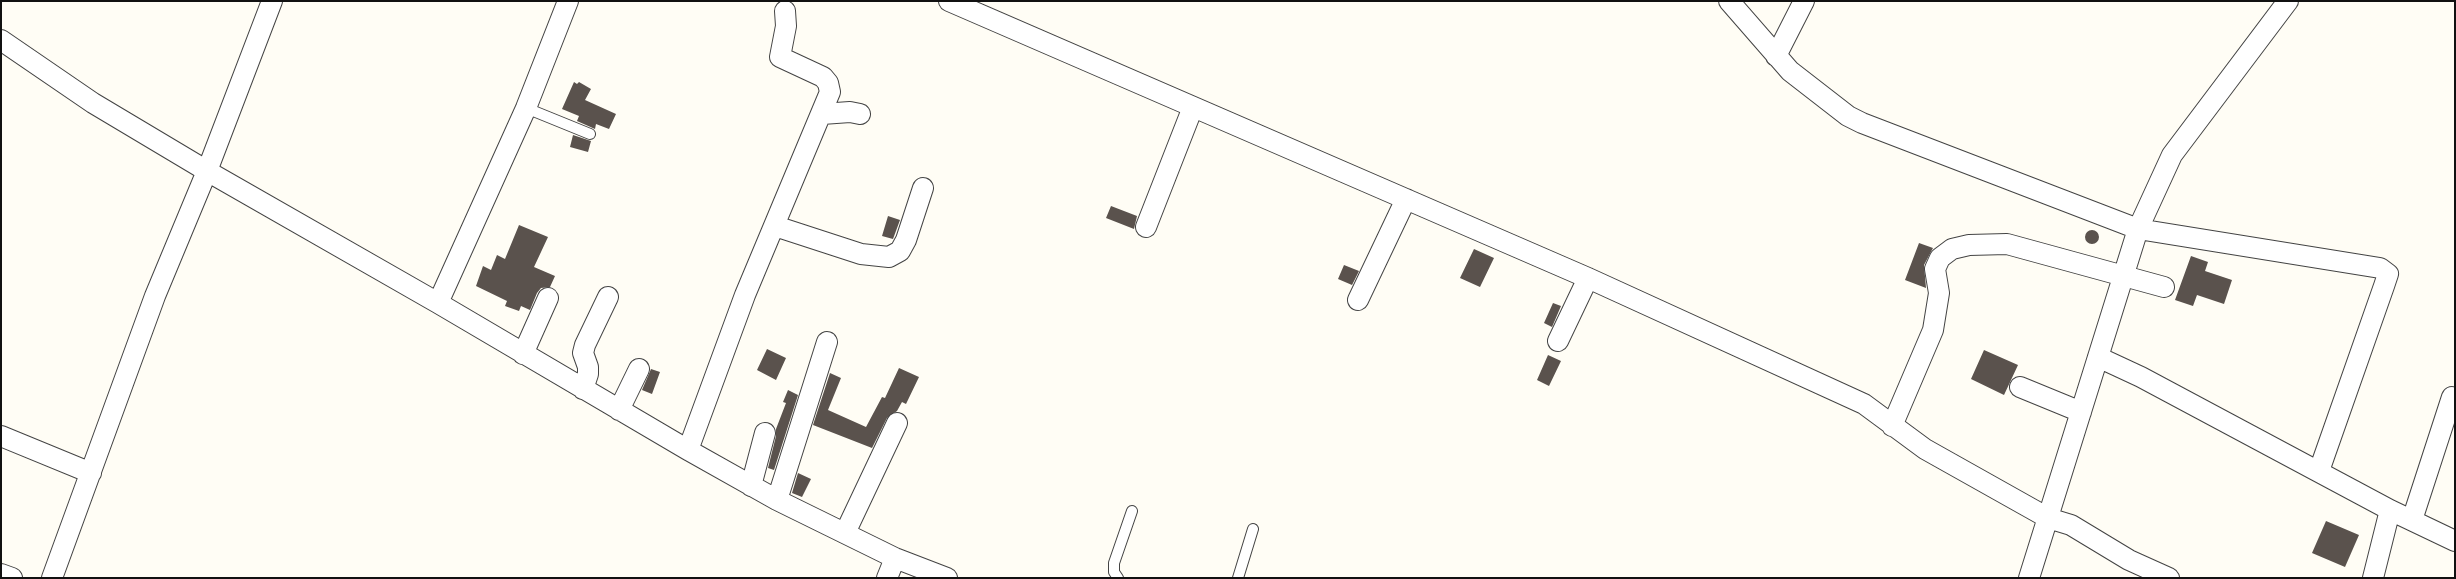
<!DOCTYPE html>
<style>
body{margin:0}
#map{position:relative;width:2456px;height:579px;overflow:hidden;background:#fffdf5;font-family:"IBM Plex Serif",serif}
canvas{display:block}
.frame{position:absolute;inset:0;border:2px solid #111;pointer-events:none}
</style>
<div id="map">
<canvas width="2456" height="579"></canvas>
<div class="frame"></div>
</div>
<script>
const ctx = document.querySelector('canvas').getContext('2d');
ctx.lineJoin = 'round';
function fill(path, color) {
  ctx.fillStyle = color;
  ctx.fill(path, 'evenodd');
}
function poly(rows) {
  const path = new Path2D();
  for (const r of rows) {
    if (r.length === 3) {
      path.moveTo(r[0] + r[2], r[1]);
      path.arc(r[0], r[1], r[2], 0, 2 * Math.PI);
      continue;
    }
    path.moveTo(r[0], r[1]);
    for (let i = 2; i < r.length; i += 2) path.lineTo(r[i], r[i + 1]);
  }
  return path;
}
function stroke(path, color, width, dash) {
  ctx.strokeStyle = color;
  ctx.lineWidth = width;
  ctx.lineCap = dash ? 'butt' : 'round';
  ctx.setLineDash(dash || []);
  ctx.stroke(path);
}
fill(poly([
 [574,82,577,84,579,82,591,89,585,100,616,114,609,129,596,124,595,129,577,121,579,116,562,109],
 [573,135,591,141,588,152,570,147],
 [1111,206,1137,216,1134,229,1106,218],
 [888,216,900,220,893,239,882,236],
 [519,225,548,237,534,267,555,276,550,287,541,288,537,293,530,310,521,306,519,311,505,306,507,301,476,286,483,266,491,270,497,255,505,259],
 [2092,237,7],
 [1919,243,1933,248,1924,265,1926,288,1905,280],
 [1474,249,1494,258,1480,287,1460,278],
 [2191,256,2208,262,2205,271,2232,280,2224,304,2197,295,2193,306,2175,300],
 [1344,265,1359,271,1352,285,1338,279],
 [1553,303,1561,306,1552,327,1544,323],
 [767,349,786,358,776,380,757,370],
 [1984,350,2018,365,2004,395,1971,379],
 [1548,355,1561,361,1549,386,1537,380],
 [899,368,919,377,906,404,902,402,897,411,887,418,872,448,813,425,830,373,841,378,828,410,866,427,882,397,885,398],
 [651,369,660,372,652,394,642,390],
 [788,390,798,395,774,470,768,468,776,436,776,429,786,403,783,402],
 [798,473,811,479,802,497,792,493],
 [2326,521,2359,535,2345,567,2312,553]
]), '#5a524d');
const service = poly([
 [526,108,590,134],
 [1118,578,1114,572,1114,563,1132,511],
 [1238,578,1253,529]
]);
const minor = poly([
 [949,1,1588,278,1864,404,1925,449,2048,518,2071,525,2129,560,2169,578],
 [1729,1,1790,71,1848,116,1862,123,2138,229,2380,268,2388,274,2384,286,2319,471],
 [1,40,93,103,207,171,438,303,688,450,777,500,895,558,947,578],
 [1776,56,1804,1],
 [822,114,850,112,860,114],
 [775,226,861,254,889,257,900,251,906,240,923,188],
 [1146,227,1193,107],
 [1358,300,1406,199],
 [438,303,526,108,568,1],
 [1558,341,1588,278],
 [523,354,548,298],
 [2098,357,2141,377,2390,510,2455,541],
 [2020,387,2081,412],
 [583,389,588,374,588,367,583,353,585,345,608,297],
 [619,410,639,369],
 [1892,426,1933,330,1939,293,1935,269,1940,258,1952,249,1969,245,2007,244,2164,287],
 [1,436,91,473],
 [688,450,745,295,830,92,828,83,823,77,780,57,786,26,785,11],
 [751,486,765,433],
 [777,500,827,342],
 [2412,520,2452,397],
 [845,533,897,423],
 [1,574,12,578],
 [52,578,155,296,207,171,272,1],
 [887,578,895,558],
 [2029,578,2138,229,2172,155,2288,1],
 [2373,578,2390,510]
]);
stroke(service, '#444', 12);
stroke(minor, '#444', 22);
stroke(service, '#fff', 10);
stroke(minor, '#fff', 20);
</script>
